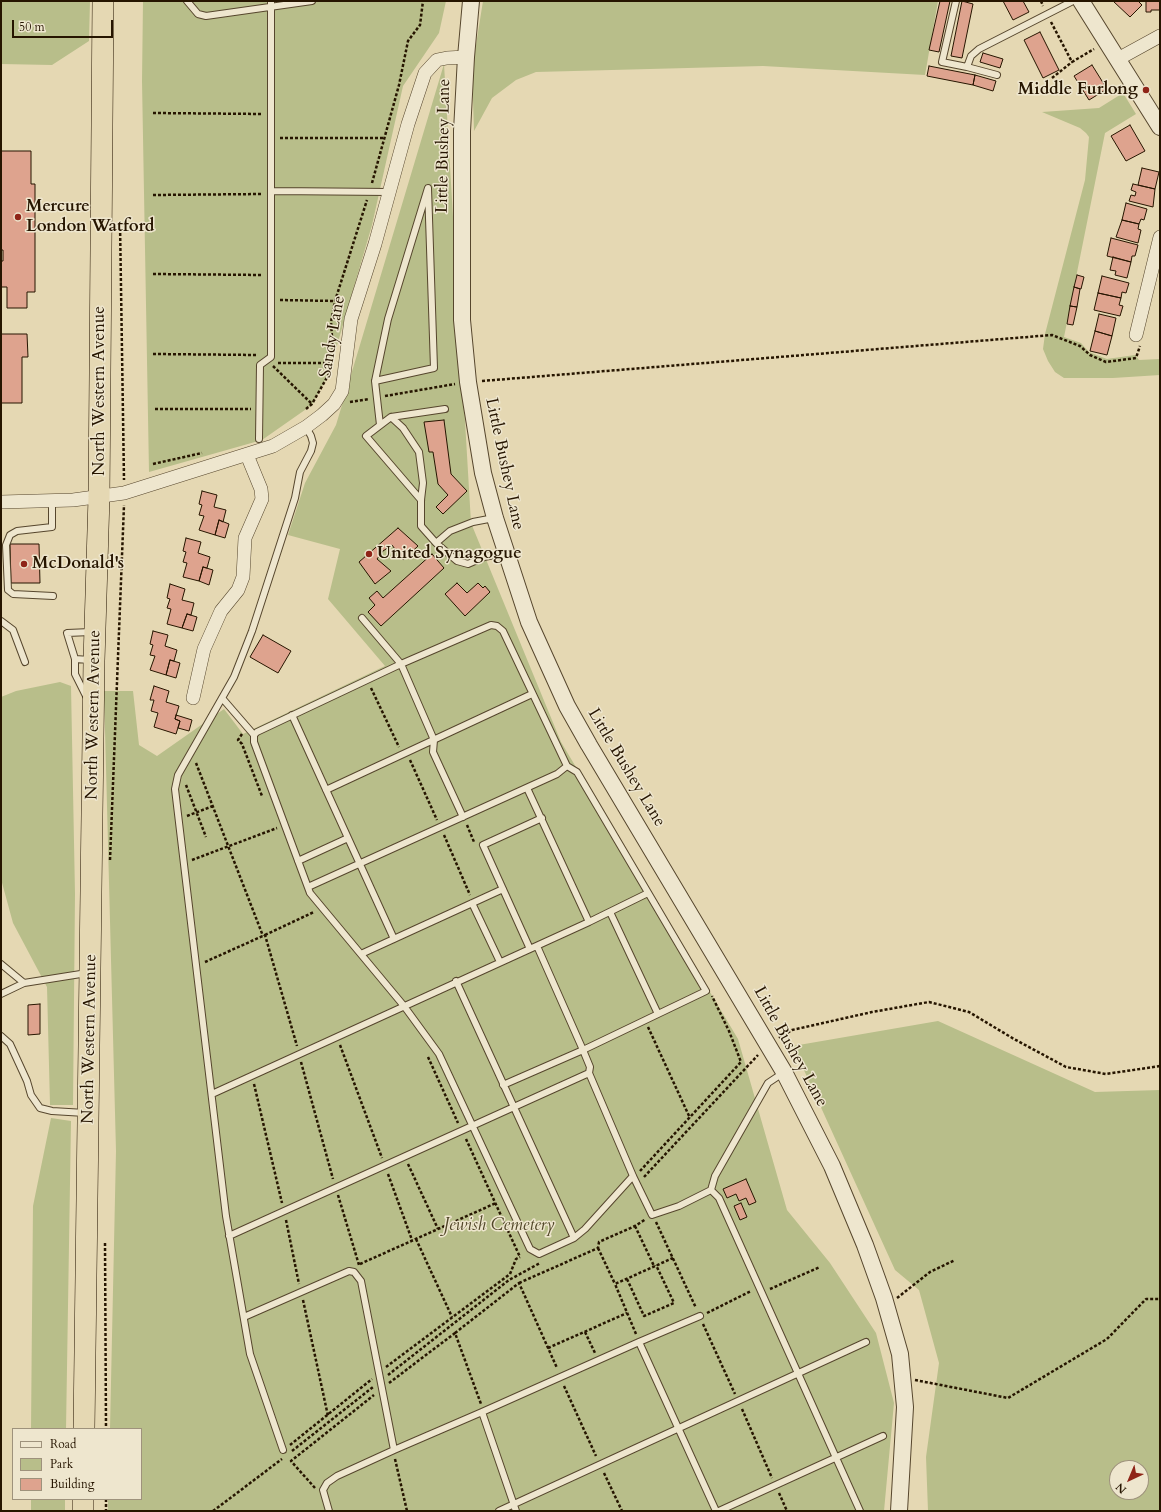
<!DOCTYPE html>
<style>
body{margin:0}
#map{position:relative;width:1161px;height:1512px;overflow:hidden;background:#e5d8b3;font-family:Cardo,serif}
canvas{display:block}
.frame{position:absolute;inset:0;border:2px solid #261500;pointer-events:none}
.legend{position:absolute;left:12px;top:1428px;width:130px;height:72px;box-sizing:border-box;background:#eee6ce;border:1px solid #9e927c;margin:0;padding:5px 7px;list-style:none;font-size:12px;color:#261500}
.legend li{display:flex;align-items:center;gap:8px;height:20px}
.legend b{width:20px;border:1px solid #9e927c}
.north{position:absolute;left:1109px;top:1460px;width:40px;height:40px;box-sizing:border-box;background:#eee6ce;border:1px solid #9e927c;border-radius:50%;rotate:224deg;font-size:11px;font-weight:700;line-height:16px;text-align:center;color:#261500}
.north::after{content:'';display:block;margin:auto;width:14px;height:18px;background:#8f2418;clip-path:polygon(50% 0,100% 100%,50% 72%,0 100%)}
.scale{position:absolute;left:12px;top:20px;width:101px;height:18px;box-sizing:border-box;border:2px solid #261500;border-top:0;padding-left:5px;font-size:12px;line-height:14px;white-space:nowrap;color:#261500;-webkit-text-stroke:3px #eee6ce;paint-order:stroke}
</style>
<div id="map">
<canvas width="1161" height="1512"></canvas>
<div class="frame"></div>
<ul class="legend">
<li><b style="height:5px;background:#eee6ce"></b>Road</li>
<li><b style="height:11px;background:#b8be8a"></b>Park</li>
<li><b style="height:11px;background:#dea38e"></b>Building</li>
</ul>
<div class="north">N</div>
<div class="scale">50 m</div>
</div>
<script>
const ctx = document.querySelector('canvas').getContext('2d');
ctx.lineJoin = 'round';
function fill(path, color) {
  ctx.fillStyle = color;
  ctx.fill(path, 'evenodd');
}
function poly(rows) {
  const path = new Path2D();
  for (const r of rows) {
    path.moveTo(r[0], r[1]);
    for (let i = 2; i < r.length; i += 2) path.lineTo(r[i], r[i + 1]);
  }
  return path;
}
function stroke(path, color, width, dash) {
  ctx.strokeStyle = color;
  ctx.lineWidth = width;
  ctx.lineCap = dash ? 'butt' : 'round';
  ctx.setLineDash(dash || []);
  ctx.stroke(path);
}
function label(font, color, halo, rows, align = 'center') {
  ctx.font = font + ' Cardo,serif';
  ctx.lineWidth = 3;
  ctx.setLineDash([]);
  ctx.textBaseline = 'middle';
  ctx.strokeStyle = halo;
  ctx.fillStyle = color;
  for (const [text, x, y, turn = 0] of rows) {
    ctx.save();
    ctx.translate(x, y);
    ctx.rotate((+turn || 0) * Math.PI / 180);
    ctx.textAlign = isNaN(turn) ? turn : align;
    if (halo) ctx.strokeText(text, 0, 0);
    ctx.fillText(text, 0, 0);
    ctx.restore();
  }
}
fill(poly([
 [1,1,90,1,89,41,52,65,1,64],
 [143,1,446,1,439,33,403,86,372,225,329,373,312,405,262,440,149,472,142,81],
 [483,1,938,1,925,75,763,66,536,72,516,80,492,98,474,131,472,70],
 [444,64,471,523,561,742,738,1039,787,1210,830,1263,876,1333,894,1403,884,1511,108,1511,108,1499,141,1499,141,1429,110,1429,116,1151,104,691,133,691,139,745,157,756,224,709,243,734,385,666,328,599,340,549,288,535,305,483,336,425],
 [1123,93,1136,114,1105,133,1064,337,1081,343,1089,352,1107,359,1135,355,1139,360,1160,359,1160,375,1113,378,1064,378,1055,372,1048,361,1043,349,1045,334,1085,180,1089,137,1086,133,1080,128,1042,112,1099,108],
 [60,682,71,686,75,894,73,1105,50,1105,47,987,13,923,1,879,1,697,16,691],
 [938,1021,1095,1092,1160,1090,1160,1511,928,1511,926,1457,939,1363,919,1290,895,1270,793,1046],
 [1117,1468,1141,1468,1141,1492,1117,1492],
 [51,1118,71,1121,66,1429,31,1429,33,1206],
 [31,1499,65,1499,65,1511,31,1511]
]), '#b8be8a');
const building = poly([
 [940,1,950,1,939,52,929,50,940,1],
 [962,1,973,4,962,58,951,56,962,1],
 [1003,1,1023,1,1029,12,1013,20,1003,1],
 [1113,1,1138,1,1142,5,1130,17,1113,1],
 [1146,1,1160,1,1160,10,1151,10,1151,12,1146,12,1146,1],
 [1040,32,1059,70,1043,78,1024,40,1040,32],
 [983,53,1003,59,1000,68,980,62,983,53],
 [1092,65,1107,89,1089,100,1074,76,1092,65],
 [929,66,975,75,973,85,927,76,929,66],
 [975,75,996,81,993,91,973,85,975,75],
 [1130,125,1145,151,1126,161,1111,136,1130,125],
 [1,151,31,151,31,184,35,184,35,292,27,292,27,308,7,308,7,287,1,287,1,261,3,261,3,250,1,250,1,151],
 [1142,168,1159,172,1155,189,1138,185,1142,168],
 [1133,184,1155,189,1153,207,1129,201,1131,195,1135,196,1136,192,1131,190,1133,184],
 [1126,203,1147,209,1144,220,1141,219,1139,224,1122,220,1126,203],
 [1122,220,1139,224,1138,229,1141,230,1138,243,1116,237,1122,220],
 [1111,238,1138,245,1135,256,1132,256,1131,262,1107,256,1111,238],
 [1113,257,1131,262,1127,278,1115,275,1116,271,1110,270,1113,257],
 [1077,275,1084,277,1081,289,1074,287,1077,275],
 [1102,276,1129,283,1126,293,1122,292,1121,298,1098,293,1102,276],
 [1074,287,1080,289,1077,307,1070,306,1074,287],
 [1098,293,1121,298,1119,305,1123,306,1120,316,1094,310,1098,293],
 [1070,306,1077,307,1073,325,1067,324,1070,306],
 [1099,314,1116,318,1112,336,1095,331,1099,314],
 [1095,331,1112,336,1107,355,1090,351,1095,331],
 [1,334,27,334,28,357,22,357,22,403,1,403,1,334],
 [444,420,451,474,467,491,443,514,436,507,448,495,438,484,433,452,429,452,424,422,444,420],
 [202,491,217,495,214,507,226,510,223,522,219,520,215,535,199,530,204,516,199,515,202,505,199,504,202,491],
 [219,520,229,524,225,538,215,535,219,520],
 [398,528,418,546,403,560,392,545,383,551,377,559,391,571,375,584,359,562,398,528],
 [186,538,201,542,198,553,210,557,207,568,203,567,199,581,183,577,187,563,183,562,186,552,183,551,186,538],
 [10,544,39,544,40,583,11,583,10,544],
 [432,554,444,568,381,626,368,612,375,605,369,598,377,591,383,598,432,554],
 [203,567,213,570,209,585,199,581,203,567],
 [457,583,467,593,478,583,483,588,485,586,490,592,465,616,445,594,457,583],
 [170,584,185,589,182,600,194,603,191,615,187,614,182,628,167,624,171,609,167,608,170,599,167,598,170,584],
 [187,614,197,617,193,631,182,628,187,614],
 [153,631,168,635,165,646,177,650,174,661,170,660,166,675,150,670,155,656,150,655,153,645,150,644,153,631],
 [263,635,291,651,278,673,250,657,263,635],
 [170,660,180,663,176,678,166,675,170,660],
 [154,686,169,691,166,702,179,706,175,719,180,721,176,734,154,727,158,713,151,711,154,700,150,700,154,686],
 [176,715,192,720,189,731,178,728,180,721,175,719,176,715],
 [40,1004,40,1034,28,1035,28,1005,40,1004],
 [746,1179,756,1202,749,1205,746,1198,739,1201,736,1194,727,1198,723,1189,746,1179],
 [741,1203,747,1217,740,1220,734,1206,741,1203]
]);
fill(building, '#dea38e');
stroke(building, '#261500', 1);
const service = poly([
 [187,1,198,14,206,16,312,1],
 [956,1,942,62,967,67,971,56,979,49,1073,1],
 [967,67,997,75],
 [272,191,390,192],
 [375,381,434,368,428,188,388,319,375,381,380,425],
 [391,417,445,409],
 [259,439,260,365,271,357,271,1],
 [52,499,52,527,17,531,10,535,6,545,8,590,13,594,53,596],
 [421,500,366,436,391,417,403,428,419,452,423,483,421,500,421,526,436,543,457,561,468,564,484,557,505,553],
 [436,543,450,531,473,522,494,518],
 [362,618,401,664,434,740,433,752,463,817],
 [1,621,13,630,25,662],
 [75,659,75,674,87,698],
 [90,660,75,659,67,633,91,632],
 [222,698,254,735],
 [292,715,394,939],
 [527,788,589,922],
 [326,790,532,694],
 [298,861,348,838],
 [308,887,557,774,567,766],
 [472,903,500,962],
 [610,912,658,1014],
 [537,946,583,1050,590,1067,589,1073,633,1176,652,1215,679,1206,711,1190,715,1176,768,1083,783,1073],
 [530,949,483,845,542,818],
 [361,954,503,889],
 [1,964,24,983],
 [456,981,574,1238],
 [1,994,24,983,87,973],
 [1,1036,10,1044,27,1081,31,1095,40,1108,52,1111,85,1113],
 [503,1085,583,1050,706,991,577,772,567,766,503,631,497,626,491,625,401,664,257,732,254,735,254,742,310,893,404,1006,439,1054,530,1249,539,1254,574,1238,585,1229,633,1176],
 [212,1094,589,922,648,893],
 [711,1190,719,1198,860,1511],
 [229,1236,589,1073],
 [244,1317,349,1271,354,1272,361,1281,394,1450,337,1476,327,1483,323,1490,329,1511],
 [639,1342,700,1316],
 [482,1412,639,1342,716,1511],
 [283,1450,250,1354,226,1216,175,789,178,775,234,677,252,631,295,498,300,472,311,451,313,443,311,436,306,427],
 [394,1450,482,1412,516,1511],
 [499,1511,866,1342],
 [719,1511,883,1436]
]);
const minor = poly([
 [1118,59,1160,36],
 [1136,335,1160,237],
 [1,502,73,500,124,493,273,446,306,427,322,415,334,404,342,391,351,319,375,244,408,124,425,73,437,60,447,58,466,57],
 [193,698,204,649,221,611,238,590,243,577,245,538,262,499,261,489,247,455]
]);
const tertiary = poly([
 [471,1,466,57,462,131,462,320,468,382,483,473,495,518,529,622,567,706,589,745,784,1072,832,1166,865,1245,884,1298,900,1354,905,1407,899,1511],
 [1081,1,1160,127]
]);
const trunk = poly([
 [84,1429,94,661,99,497,103,1],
 [83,1511,83,1499]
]);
stroke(service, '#56462d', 8);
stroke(minor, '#56462d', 14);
stroke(tertiary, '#56462d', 18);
stroke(trunk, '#261500', 22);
stroke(poly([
 [1041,1,1043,6],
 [1051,22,1072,62,1094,49],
 [1052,78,1072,62],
 [153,113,263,114],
 [280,138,384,138],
 [372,183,399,85,408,41,420,25,423,1],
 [153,195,262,194],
 [120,223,124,480],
 [153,274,263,275],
 [280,300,335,301],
 [333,351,331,322,335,301,367,200],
 [153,354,258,355],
 [278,363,333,363],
 [273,366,312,404],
 [482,381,1052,335,1080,346,1090,355,1106,362,1136,358,1140,346],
 [385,396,455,384],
 [350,402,369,399],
 [155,409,251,409],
 [306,409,312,404,330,372],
 [153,464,202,453],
 [371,688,399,747],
 [242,734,238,740,242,744,262,796],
 [410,760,437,820],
 [196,763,263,936],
 [186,785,206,837],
 [187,816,213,806],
 [467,825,474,842],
 [444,835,470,895],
 [110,860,124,505],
 [192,860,277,828],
 [265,935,314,912],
 [205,962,265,935,297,1046],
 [648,1027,690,1118],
 [779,1038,792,1030,872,1012,929,1002,969,1012,1014,1039,1066,1067,1106,1074,1160,1066],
 [340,1045,382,1158],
 [428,1057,458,1123],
 [301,1062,333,1179],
 [254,1084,282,1203],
 [466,1139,520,1257],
 [408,1164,438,1229],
 [640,1171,741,1062,729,1031,712,996],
 [388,1174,412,1240],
 [644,1177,758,1055],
 [338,1195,359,1265],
 [286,1220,299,1284],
 [656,1222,696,1308],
 [635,1226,654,1266],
 [416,1239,452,1317],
 [105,1243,106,1429],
 [598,1248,615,1284],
 [360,1264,496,1203],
 [627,1279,644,1316,674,1303,656,1265],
 [519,1283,598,1248,599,1242,635,1226,646,1219],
 [770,1289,820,1267],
 [897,1298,930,1272,955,1260],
 [303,1300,328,1416],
 [707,1313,751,1291],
 [703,1324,735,1394],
 [585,1332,595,1353],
 [455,1333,519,1283,557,1368],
 [636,1334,615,1284,673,1258],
 [548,1348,627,1313],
 [386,1367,510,1274,516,1259,520,1257],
 [388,1375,509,1280,540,1263],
 [915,1380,1008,1398,1107,1339,1146,1299,1160,1299],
 [389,1383,455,1333,481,1404],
 [564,1386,596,1456],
 [742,1409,772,1478],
 [290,1445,372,1379],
 [292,1451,373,1387],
 [395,1459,407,1511],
 [604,1473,622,1511],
 [315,1488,291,1461,374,1395],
 [779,1493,787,1511],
 [106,1499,106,1511],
 [213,1511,282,1459]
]), '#261500', 2.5, [3, 2]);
stroke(service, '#eee6ce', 6);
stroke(minor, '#eee6ce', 13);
stroke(tertiary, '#eee6ce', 16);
stroke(trunk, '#e5d8b3', 21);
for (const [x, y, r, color] of [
 [1146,90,4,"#8f2418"],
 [18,217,4,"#8f2418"],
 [369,554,4,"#8f2418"],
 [24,564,4,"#8f2418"]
]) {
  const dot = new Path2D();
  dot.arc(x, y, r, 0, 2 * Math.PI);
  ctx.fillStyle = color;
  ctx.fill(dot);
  stroke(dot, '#eee6ce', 1.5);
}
label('bold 17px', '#261500', '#eee6ce', [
 ["Middle Furlong",1138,90,"right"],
 ["Mercure",26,207],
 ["London Watford",26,227],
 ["United Synagogue",377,554],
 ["McDonald's",32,564]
], 'left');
label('17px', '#261500', '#eee6ce', [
 ["Little Bushey Lane",444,146,-89],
 ["Sandy Lane",333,337,-80],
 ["North Western Avenue",100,391,-90],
 ["Little Bushey Lane",504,464,78],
 ["North Western Avenue",94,715,-89],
 ["Little Bushey Lane",626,768,59],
 ["North Western Avenue",90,1039,-89],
 ["Little Bushey Lane",790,1047,61]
]);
label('italic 17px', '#524829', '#eee6ce', [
 ["Jewish Cemetery",499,1226]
]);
</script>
